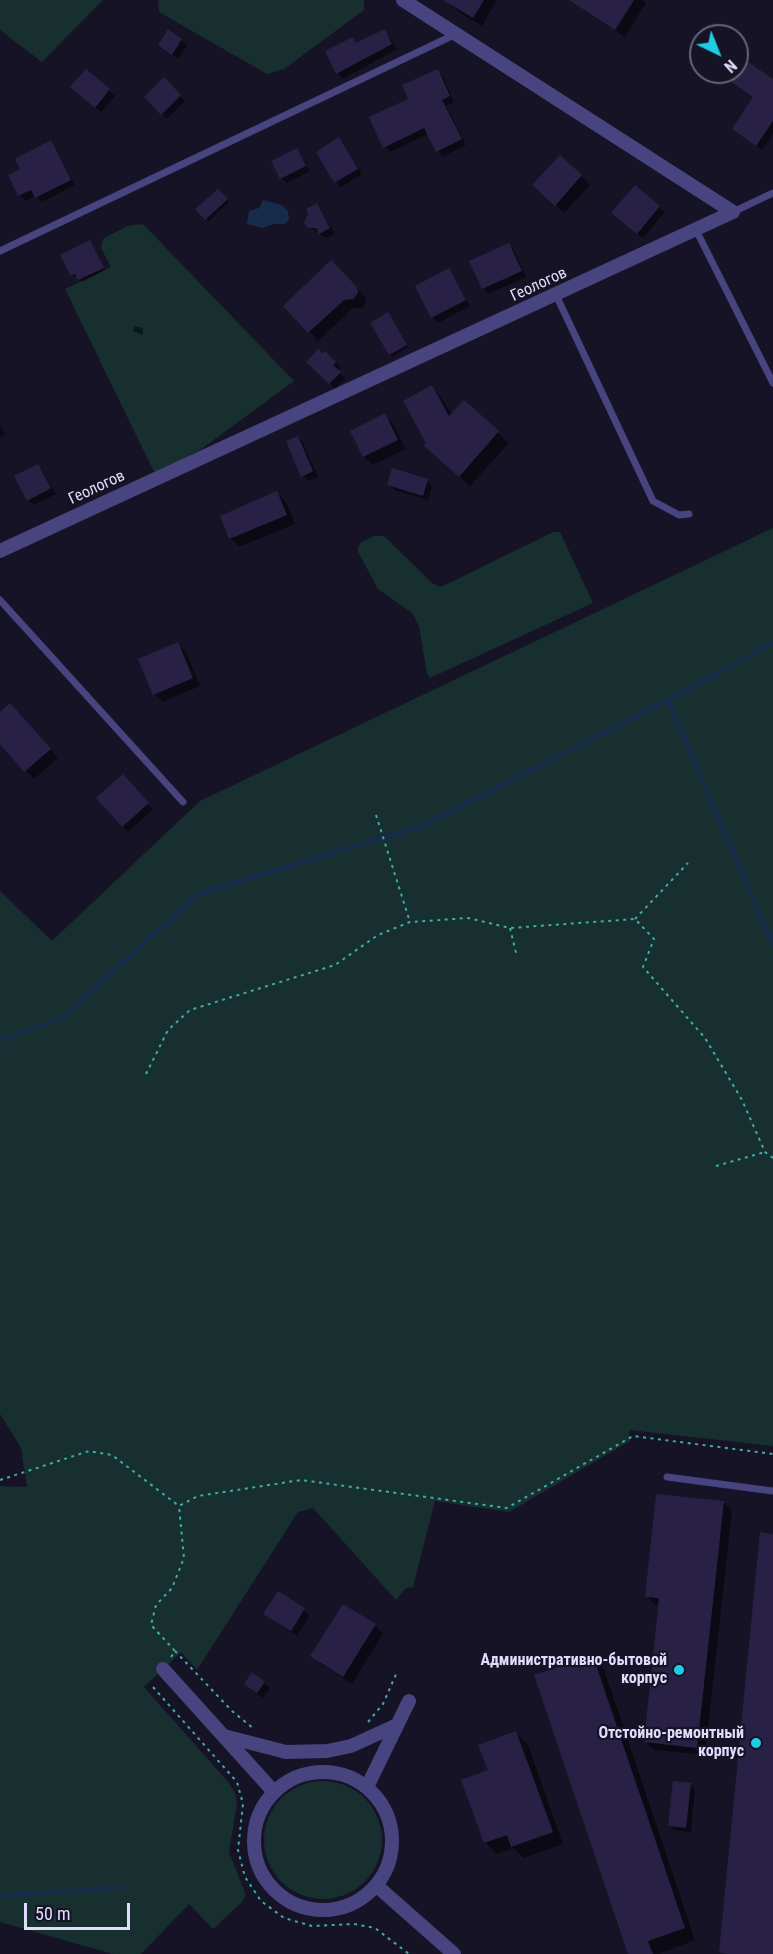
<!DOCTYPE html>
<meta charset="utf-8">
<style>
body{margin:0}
#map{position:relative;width:773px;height:1954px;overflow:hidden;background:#161326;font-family:"Roboto Condensed",sans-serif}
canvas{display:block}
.north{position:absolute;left:689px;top:24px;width:60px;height:60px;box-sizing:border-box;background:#161326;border:2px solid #67637b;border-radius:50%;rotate:137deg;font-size:16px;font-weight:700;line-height:24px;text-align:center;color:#e0dcfb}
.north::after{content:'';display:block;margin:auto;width:21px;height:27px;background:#1fcce3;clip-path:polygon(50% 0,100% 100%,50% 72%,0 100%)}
.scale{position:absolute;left:24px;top:1903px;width:106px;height:27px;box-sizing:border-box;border:3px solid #e0dcfb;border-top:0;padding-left:8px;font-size:18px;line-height:21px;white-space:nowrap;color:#e0dcfb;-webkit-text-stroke:4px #161326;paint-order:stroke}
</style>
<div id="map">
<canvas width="773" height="1954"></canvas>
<div class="north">N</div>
<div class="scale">50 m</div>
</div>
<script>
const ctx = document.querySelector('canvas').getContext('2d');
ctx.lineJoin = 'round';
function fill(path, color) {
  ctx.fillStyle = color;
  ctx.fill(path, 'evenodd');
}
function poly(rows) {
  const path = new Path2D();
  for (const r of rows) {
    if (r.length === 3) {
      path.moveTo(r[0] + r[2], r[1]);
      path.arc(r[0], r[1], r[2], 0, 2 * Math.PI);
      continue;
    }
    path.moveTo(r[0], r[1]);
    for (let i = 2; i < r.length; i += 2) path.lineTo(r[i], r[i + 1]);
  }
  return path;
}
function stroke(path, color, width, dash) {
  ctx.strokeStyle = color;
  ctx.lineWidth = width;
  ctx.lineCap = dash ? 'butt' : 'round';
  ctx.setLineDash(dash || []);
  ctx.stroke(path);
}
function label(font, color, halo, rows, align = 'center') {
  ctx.font = font + ' "Roboto Condensed",sans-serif';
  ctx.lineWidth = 4.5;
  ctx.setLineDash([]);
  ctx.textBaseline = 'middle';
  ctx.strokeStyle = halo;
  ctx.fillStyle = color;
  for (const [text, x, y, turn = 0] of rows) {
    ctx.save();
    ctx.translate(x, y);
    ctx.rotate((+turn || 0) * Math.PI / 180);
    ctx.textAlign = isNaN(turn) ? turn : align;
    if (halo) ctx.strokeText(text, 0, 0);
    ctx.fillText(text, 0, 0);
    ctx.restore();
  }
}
fill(poly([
 [0,0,103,0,42,62,0,30],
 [158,0,364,0,364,10,284,69,267,74,159,12],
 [143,224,294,381,200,450,155,474,65,289,111,267,101,248,103,239,127,226],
 [773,528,773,1446,629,1430,630,1441,509,1512,435,1501,413,1587,406,1588,396,1600,313,1508,298,1512,197,1670,181,1652,144,1687,229,1783,235,1793,237,1804,229,1852,246,1895,242,1902,213,1929,189,1904,141,1954,113,1954,0,1922,0,1486,27,1487,21,1448,0,1414,0,891,52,941,200,801],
 [553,532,560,532,593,603,430,678,427,674,419,626,412,613,378,589,357,550,361,542,374,536,384,536,432,583,441,587],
 [323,1840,59]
]), '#172f2f');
fill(poly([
 [263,200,282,205,288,211,289,220,285,224,274,224,263,228,247,224,249,211,259,208]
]), '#172b4b');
fill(poly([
 [450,0,497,0,482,26,457,11,448,2],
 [569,0,643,0,646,3,625,37],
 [385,31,397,49,343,79,337,73,352,39,357,44],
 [181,40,187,45,178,59,160,45],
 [86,71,115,96,101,112,78,92],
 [437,71,443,76,454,102,446,106,466,145,442,157,428,134,390,152,385,147,410,99],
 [164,79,185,101,167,119,146,97],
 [732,81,773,81,773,134,762,150,734,129,755,98],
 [339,139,362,174,341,187,336,182],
 [50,142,75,185,42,202,36,195,25,201,20,195,22,170],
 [296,150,310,171,287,183,281,178],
 [560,157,590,185,564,213,543,194],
 [635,187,665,212,643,238,619,218],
 [218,191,229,202,209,221,197,210],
 [317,205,335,234,326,238,309,227,310,214],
 [92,244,105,270,82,282,78,276,72,276,62,255],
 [508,245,514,250,526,277,489,294,483,288],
 [331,262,365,297,366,302,362,308,353,308,318,341,285,306],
 [449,270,470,306,438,323,432,317],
 [390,317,408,347,392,357,372,323],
 [134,326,143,328,143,335,133,331],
 [325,353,341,368,338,371,345,379,335,389,308,362],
 [432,387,442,398,452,415,464,402,509,443,470,486,436,456],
 [385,415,393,424,406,449,373,465,364,457,352,431],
 [0,424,5,435,0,438],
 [298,437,303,443,318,477,308,481,303,476],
 [38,465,56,494,34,505,28,500],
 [427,480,432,486,428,500,395,490,389,484],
 [277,493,286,502,295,524,239,547,231,539,221,516],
 [177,644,186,652,200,686,163,702,154,694],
 [19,713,58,758,34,779,0,742,0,714],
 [128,782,153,810,128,832,98,798],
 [724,1503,732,1511,705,1755,654,1750,645,1741,660,1605,655,1605,647,1596],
 [278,1593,310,1615,297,1636,265,1614],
 [375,1625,383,1634,352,1684,321,1664,312,1656],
 [592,1657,604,1669,695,1940,659,1954,630,1954],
 [264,1683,270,1688,263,1698,246,1684],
 [516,1733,528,1745,563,1844,524,1858,514,1848,497,1854,485,1842,489,1771],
 [690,1784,695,1789,691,1832,674,1830,669,1825]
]), '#0007');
stroke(poly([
 [668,700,773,945],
 [0,1040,62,1018,198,894,424,825,668,700,773,643],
 [0,1896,125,1887]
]), '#172b4b', 4.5);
fill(poly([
 [443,0,484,0,473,18],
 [569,0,634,0,615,30],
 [168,29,182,39,172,55,158,45],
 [385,29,392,44,336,74,325,51,353,37,356,43],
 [745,60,773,79,773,121,756,146,732,129,753,97,730,81],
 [86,69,110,89,95,108,70,87],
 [438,69,450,96,442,100,462,139,436,152,424,128,383,148,369,117,408,99,402,85],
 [164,77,181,95,161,115,144,97],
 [339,137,358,169,334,183,316,152],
 [51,140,71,180,35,198,31,190,18,196,8,175,20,169,15,159],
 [297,148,306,166,280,179,271,161],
 [560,155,582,175,555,206,532,185],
 [635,185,660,206,637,234,611,213],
 [218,189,228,199,205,220,195,209],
 [317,203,330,228,319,234,316,228,308,228,304,223,308,214,306,209],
 [90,240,104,268,78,280,75,274,71,276,60,255],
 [509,243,522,271,482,289,469,261],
 [331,260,357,287,358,293,353,299,344,300,308,333,283,306],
 [449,268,466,300,431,318,415,286],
 [388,312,407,345,389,355,370,323],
 [318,349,322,353,325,351,336,362,333,365,341,372,329,384,306,362],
 [432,385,449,416,464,400,499,431,459,477,423,445,426,443,403,401],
 [385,413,398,440,363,457,350,431],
 [298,436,313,471,301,477,286,441],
 [38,464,51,488,27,501,14,476],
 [392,468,428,479,423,496,387,485],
 [277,491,287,515,229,539,220,516],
 [178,642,193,678,153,695,138,659],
 [10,703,51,749,24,772,0,744,0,712],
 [123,774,149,803,122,827,96,798],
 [656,1494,724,1501,697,1748,644,1742,659,1598,645,1597],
 [760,1532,773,1534,773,1954,730,1954,719,1953],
 [278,1591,305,1608,291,1631,263,1614],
 [343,1604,376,1624,343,1677,310,1656],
 [593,1656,685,1928,648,1941,653,1954,628,1954,534,1675],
 [252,1672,265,1682,257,1693,244,1684],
 [516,1731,553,1832,511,1847,507,1835,484,1843,461,1780,488,1770,478,1745],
 [673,1781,691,1783,686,1828,668,1826]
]), '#292145');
stroke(poly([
 [376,815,410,922],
 [635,919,688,863],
 [510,928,516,953],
 [146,1074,168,1030,190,1010,335,965,378,935,410,922,468,918,510,928,635,919,654,939,643,967,705,1038,742,1100,765,1152,773,1158],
 [716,1166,765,1152],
 [0,1480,89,1451,112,1455,179,1506,198,1496,301,1480,507,1508,633,1436,773,1454],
 [175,1651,232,1711,254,1729],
 [171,1657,175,1651,151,1625,156,1605,172,1588,184,1558,179,1506],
 [153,1687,237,1782,243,1804,238,1850,245,1877,261,1901,284,1918,312,1926,354,1924,375,1928,409,1954],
 [368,1722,383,1704,397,1672]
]), '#3faca7', 2, [3, 4.5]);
stroke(poly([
 [733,212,773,193],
 [696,230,773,383],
 [0,251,456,34],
 [556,295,653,501,679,515,689,514],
 [0,600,183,802],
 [667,1477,773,1491]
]), '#47447f', 7);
stroke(poly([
 [0,551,733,212,403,0],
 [163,1669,274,1792],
 [224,1736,286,1752,327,1751,351,1746,397,1725],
 [323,1841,69],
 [367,1787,409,1701],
 [377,1886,454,1954]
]), '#47447f', 14);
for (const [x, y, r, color] of [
 [679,1670,6,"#1fcce3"],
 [756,1743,6,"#1fcce3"]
]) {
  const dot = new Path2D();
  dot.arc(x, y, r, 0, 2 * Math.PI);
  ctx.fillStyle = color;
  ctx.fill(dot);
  stroke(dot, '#161326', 2);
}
label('16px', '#e0dcfb', '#161326', [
 ["Геологов",539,285,-25],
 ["Геологов",97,488,-25]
]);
label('bold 16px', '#e0dcfb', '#161326', [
 ["Административно-бытовой",667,1661],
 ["корпус",667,1679],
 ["Отстойно-ремонтный",744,1734],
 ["корпус",744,1752]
], 'right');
</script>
